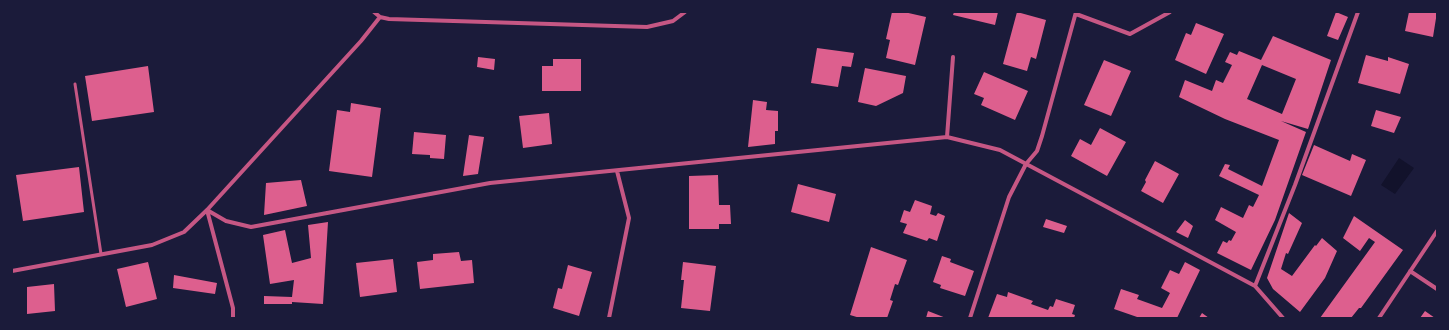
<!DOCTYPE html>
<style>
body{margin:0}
#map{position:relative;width:1449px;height:330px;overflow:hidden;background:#1b1b3a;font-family:"Alegreya Sans",sans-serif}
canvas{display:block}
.frame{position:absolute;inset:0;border:13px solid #1b1b3a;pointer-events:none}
</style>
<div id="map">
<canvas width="1449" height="330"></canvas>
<div class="frame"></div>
</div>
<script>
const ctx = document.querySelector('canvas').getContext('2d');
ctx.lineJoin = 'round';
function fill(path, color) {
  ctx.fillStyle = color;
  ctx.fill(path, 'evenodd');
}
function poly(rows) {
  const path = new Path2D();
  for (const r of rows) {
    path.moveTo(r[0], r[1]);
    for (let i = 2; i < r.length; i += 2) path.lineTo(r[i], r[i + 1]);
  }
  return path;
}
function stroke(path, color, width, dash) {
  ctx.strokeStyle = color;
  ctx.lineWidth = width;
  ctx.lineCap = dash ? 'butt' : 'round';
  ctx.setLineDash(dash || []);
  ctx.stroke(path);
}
fill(poly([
 [1399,158,1414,168,1395,194,1381,185]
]), '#12122b');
fill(poly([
 [892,12,904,12,926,17,915,65,886,58,890,40,886,39],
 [954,12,998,12,995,25,953,15],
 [1017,12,1046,20,1036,59,1031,57,1027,71,1003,64],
 [1336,12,1348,17,1338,40,1327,36],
 [1409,12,1437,12,1433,37,1405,31],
 [1196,23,1224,34,1206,74,1175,60,1186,33,1191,35],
 [1273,36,1331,60,1308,129,1281,121,1306,132,1275,220,1251,270,1217,253,1223,241,1227,243,1229,240,1231,241,1236,232,1215,220,1221,207,1243,218,1249,205,1253,207,1259,195,1219,176,1225,164,1230,165,1228,169,1262,186,1279,140,1225,119,1179,97,1185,80,1212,91,1216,80,1223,83,1232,65,1225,62,1230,52,1237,55,1239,51,1261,60],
 [1262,65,1296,79,1282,114,1247,99],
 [817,48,854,53,851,67,842,66,838,87,811,83],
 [1366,55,1388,61,1388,57,1409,64,1400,94,1358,83],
 [478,57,495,59,494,70,477,67],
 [553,59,581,59,581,91,542,91,542,66,553,66],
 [1104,60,1131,71,1111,116,1084,105],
 [148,66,154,112,92,121,85,76],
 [865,68,906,76,903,93,876,106,858,102],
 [984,72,1028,91,1015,120,981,105,984,98,974,94],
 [753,100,767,102,766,110,778,111,778,131,775,131,775,144,748,147],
 [351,103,381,108,372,177,329,171,337,110,350,112],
 [1376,110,1401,117,1394,133,1371,126],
 [549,113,552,144,523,148,519,116],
 [1100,128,1126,142,1107,176,1071,156,1080,139,1091,145],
 [414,132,446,135,444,159,430,158,430,155,412,154],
 [469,135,484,137,478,174,463,176],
 [1314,145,1350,161,1352,154,1366,160,1351,196,1302,175],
 [1155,161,1179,174,1163,203,1141,191,1146,182,1145,180],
 [79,167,84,212,23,221,16,175],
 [718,175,719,205,730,205,731,224,719,224,719,229,689,229,689,176],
 [301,180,307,206,264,215,266,183],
 [798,184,836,194,829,222,791,212],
 [915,200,932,206,930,214,936,216,938,213,945,216,937,241,929,238,927,241,903,233,907,224,900,222,904,210,910,212],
 [1289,213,1302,223,1288,254,1286,253,1281,269,1292,276,1315,245,1316,246,1322,238,1337,251,1325,278,1300,312,1273,289,1267,278],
 [1354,216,1403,250,1361,308,1359,308,1351,318,1320,318,1375,242,1369,238,1360,251,1343,238],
 [1046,219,1067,226,1064,233,1043,227],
 [1185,220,1193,226,1188,238,1176,232],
 [328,222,323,304,292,302,292,304,264,304,264,296,292,297,294,280,270,284,263,235,285,230,292,263,311,258,308,225],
 [871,247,907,260,898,285,895,284,890,300,893,301,887,318,860,318,850,315],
 [459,252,461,261,472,260,474,283,420,289,417,262,433,260,433,254],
 [942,256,951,259,950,262,974,271,965,296,940,288,941,285,933,282],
 [393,259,397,292,360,297,356,263],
 [148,262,157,299,126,307,117,269],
 [683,262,716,266,710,311,681,308,684,280,681,280],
 [1185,262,1200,270,1177,318,1140,318,1114,309,1121,289,1139,295,1137,299,1162,308,1170,293,1161,288,1170,270,1179,274],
 [568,265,592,272,579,316,553,308,558,288,562,289],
 [174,275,217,283,215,294,173,288],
 [54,284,55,311,27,314,27,287],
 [1008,292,1033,301,1031,304,1048,310,1050,306,1053,307,1056,299,1075,305,1072,314,1075,315,1074,318,988,318,997,294,1007,297],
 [928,311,946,318,926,318],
 [1425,311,1435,318,1420,318],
 [1202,313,1209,318,1199,318]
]), '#dd5f8e');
stroke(poly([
 [75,84,101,254]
]), '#c65784', 3);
stroke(poly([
 [374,12,380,17,389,19,647,27,673,21,685,12],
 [1076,14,1130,34,1170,12],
 [947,137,953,57],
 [207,210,226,221,251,227,490,183,947,137,1000,150,1255,286,1283,318],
 [207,210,233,308,233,318],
 [12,271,152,245,184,232,207,210,361,41,380,17],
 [1410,271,1437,289],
 [1255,286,1295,185,1358,12],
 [609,318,629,218,617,171],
 [970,318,1009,197,1026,164,1037,151,1042,136,1076,12],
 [1379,318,1437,231]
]), '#c65784', 4);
</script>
